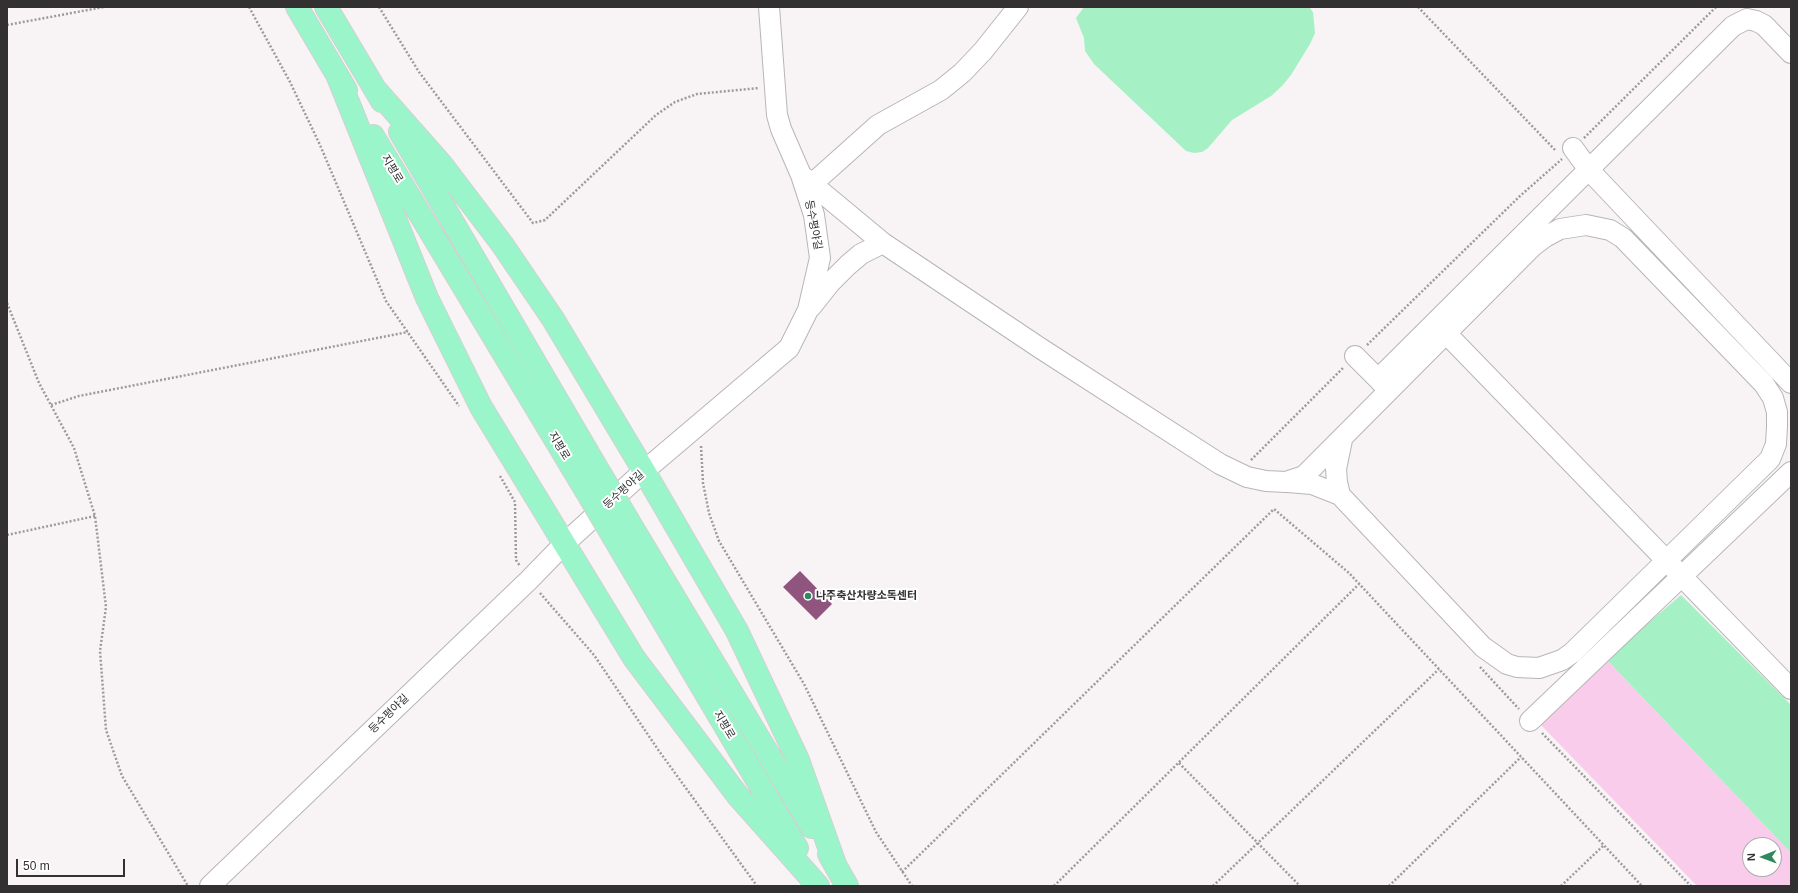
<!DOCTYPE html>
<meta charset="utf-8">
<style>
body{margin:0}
#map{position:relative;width:1798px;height:893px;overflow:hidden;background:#f8f4f6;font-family:Helvetica,sans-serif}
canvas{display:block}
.frame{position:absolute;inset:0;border:8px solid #323031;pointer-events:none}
.north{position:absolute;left:1742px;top:837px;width:40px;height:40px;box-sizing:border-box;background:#fff;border:1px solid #adacad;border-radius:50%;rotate:269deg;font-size:11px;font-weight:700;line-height:16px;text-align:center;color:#323031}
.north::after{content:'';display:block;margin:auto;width:14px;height:18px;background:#30895d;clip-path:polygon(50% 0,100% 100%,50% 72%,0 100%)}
.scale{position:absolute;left:16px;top:859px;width:109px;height:18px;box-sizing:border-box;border:2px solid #323031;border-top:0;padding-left:5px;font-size:12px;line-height:14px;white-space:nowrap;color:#323031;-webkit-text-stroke:3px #fff;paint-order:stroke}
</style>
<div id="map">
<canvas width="1798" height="893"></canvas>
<div class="frame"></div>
<div class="north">N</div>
<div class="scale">50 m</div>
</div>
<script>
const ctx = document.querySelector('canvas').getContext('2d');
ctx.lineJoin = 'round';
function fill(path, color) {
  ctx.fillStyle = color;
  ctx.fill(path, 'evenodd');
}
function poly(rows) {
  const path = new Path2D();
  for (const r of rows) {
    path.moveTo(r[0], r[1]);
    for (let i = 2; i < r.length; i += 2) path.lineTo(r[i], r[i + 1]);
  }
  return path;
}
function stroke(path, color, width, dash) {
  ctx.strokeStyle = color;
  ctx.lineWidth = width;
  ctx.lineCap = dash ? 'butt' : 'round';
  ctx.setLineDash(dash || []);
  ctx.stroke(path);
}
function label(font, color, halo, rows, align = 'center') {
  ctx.font = font + ' Helvetica,"Noto Sans KR",sans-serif';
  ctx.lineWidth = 4;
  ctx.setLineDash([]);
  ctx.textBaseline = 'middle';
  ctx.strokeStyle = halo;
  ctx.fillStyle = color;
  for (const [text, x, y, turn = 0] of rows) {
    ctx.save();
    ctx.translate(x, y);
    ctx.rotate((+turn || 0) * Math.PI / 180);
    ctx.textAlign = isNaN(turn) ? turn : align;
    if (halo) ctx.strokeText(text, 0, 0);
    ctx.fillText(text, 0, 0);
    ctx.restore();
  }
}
fill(poly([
 [1606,659,1791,853,1791,886,1697,886,1538,722],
 [1750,845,1774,845,1774,869,1750,869]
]), '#facceb');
fill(poly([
 [1084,7,1309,7,1313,12,1315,33,1310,44,1291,75,1282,86,1271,96,1232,120,1208,148,1202,152,1194,153,1186,151,1094,64,1085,51,1084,38,1076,18],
 [1681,595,1791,705,1791,853,1606,659]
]), '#a5f0c5');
fill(poly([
 [800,571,832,604,816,620,783,587]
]), '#90557e');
const minor = poly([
 [1573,148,1589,170,1791,383],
 [801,175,883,243,1040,348,1220,464,1247,477,1266,481,1286,482,1304,476,1533,246,1545,237,1560,229,1586,225,1610,230,1623,238,1764,384,1773,398,1777,412,1777,427,1776,444,1770,459,1572,653,1562,660,1539,668,1517,667,1507,664,1483,647,1340,495,1337,482,1336,469,1342,440],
 [812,184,878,125,941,90,962,73,983,51,1018,7],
 [811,307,830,283,848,265,861,254,883,243],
 [1438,325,1791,689],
 [1355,356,1387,388],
 [1378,379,1733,26,1747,19,1756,21,1764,25,1791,53],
 [1288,482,1312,484,1340,495],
 [1530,721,1791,472],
 [210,886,529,580,564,544,644,471,789,348,808,310,820,258,814,215,801,175,781,129,777,115,769,7]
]);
const major = poly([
 [297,7,346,90],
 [326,7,382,101],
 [338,77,427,298,481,407,634,658,738,796,818,886],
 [374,88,442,165,502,244,553,319,644,471,737,631,798,760,836,867],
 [400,132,601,475],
 [373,136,585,489],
 [629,522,812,827],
 [614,538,797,848],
 [829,854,847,886]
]);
stroke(minor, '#b9b5b7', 22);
stroke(major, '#d2d1d2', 24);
stroke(poly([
 [249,7,290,82,320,145,386,301,459,406],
 [379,7,419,72,533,223,545,220,656,115,675,102,697,94,759,88],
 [1418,7,1556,151],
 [7,25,104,7],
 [1584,138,1716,7],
 [7,303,39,383,74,448,95,516,106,607,100,651,106,730,122,776,188,886],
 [1367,345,1520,196,1562,159],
 [51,405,79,396,408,332],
 [701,446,703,483,709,513,719,541,804,684,876,832,912,886],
 [1251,460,1343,368],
 [500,476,515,502,516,560,520,566],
 [7,535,95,516],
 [540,593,594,655,659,751,757,886],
 [1480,667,1519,709],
 [1542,733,1691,886],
 [1179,763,1300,886],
 [902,872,1274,509,1349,573,1642,886],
 [1054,886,1359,584],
 [1213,886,1439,669],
 [1389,886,1521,757],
 [1561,886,1604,845]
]), '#9d9a9c', 2.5, [2, 2]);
stroke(minor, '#fff', 20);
stroke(major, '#9bf5ca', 22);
const majorBridge = poly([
 [601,475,629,522],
 [585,489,614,538]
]);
stroke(majorBridge, '#d2d1d2', 24, []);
stroke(majorBridge, '#9bf5ca', 22);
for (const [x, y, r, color] of [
 [808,596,4,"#30895d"]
]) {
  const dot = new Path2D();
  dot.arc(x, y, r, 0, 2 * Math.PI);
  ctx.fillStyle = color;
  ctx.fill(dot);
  stroke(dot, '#fff', 1.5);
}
label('11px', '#323031', '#fff', [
 ["지평로",392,169,59],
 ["등수평야길",813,225,79],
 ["지평로",559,446,59],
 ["등수평야길",624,490,-42],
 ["등수평야길",389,714,-44],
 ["지평로",724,725,59]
]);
label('bold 11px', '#323031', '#fff', [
 ["나주축산차량소독센터",816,596]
], 'left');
</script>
